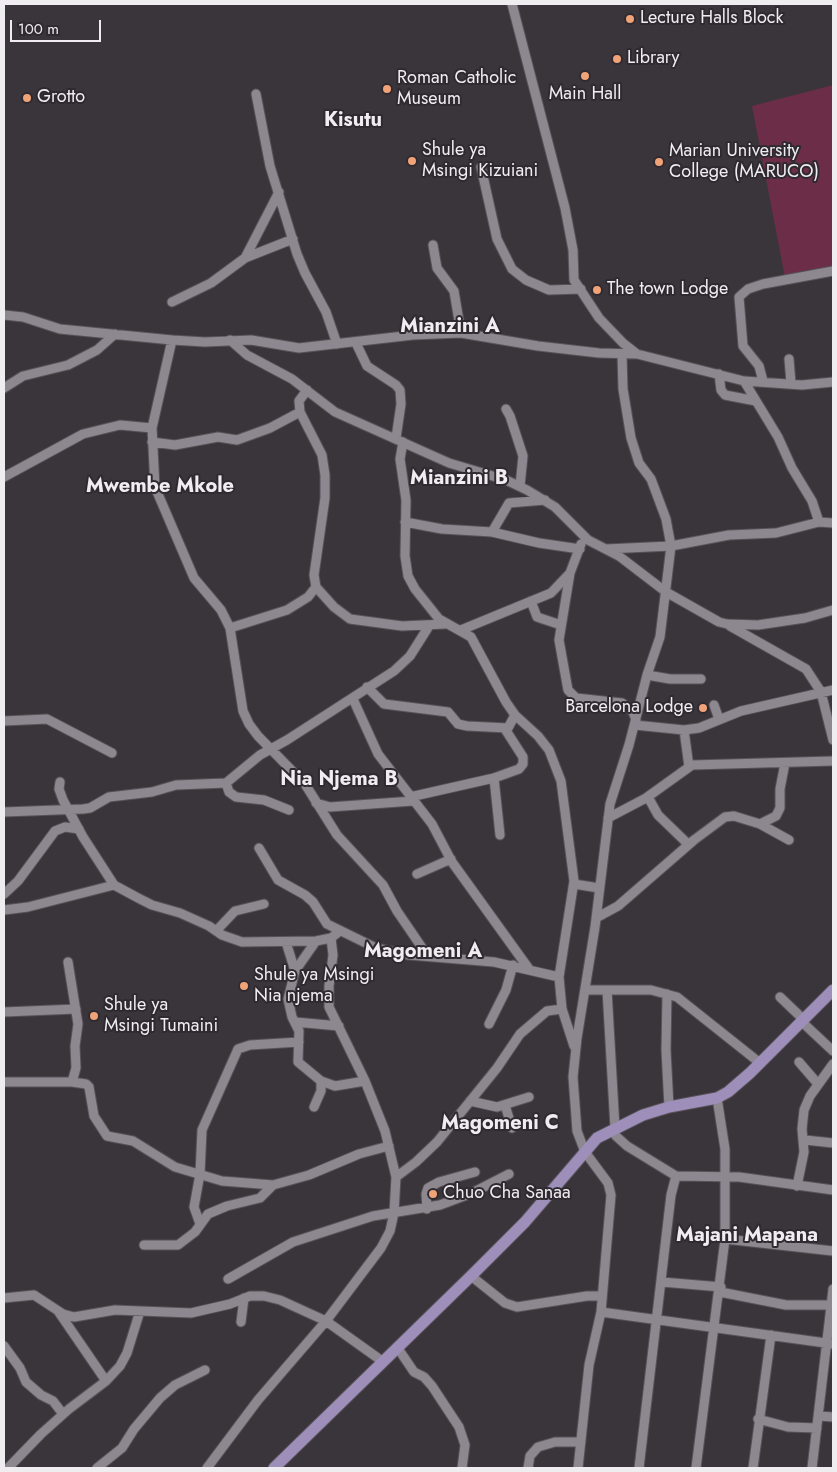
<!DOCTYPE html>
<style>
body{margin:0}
#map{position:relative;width:837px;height:1472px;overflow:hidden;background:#3a353b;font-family:Jost,sans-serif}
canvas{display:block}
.frame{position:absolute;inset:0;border:5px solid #f0edf1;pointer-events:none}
.scale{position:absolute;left:10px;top:20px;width:91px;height:22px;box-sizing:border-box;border:2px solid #f0edf1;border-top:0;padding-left:6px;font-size:15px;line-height:18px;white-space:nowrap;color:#f0edf1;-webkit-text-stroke:4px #2f2a31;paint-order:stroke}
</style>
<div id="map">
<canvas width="837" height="1472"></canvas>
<div class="frame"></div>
<div class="scale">100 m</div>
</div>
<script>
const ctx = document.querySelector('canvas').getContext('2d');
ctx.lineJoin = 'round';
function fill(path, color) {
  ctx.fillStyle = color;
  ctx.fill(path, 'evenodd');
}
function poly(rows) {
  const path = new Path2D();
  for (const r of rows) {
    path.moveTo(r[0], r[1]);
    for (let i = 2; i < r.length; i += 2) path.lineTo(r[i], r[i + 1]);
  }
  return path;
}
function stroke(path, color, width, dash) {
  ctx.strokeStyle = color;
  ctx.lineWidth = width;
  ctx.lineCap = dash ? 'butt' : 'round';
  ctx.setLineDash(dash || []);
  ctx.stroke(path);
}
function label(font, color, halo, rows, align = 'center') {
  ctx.font = font + ' Jost,sans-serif';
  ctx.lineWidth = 4;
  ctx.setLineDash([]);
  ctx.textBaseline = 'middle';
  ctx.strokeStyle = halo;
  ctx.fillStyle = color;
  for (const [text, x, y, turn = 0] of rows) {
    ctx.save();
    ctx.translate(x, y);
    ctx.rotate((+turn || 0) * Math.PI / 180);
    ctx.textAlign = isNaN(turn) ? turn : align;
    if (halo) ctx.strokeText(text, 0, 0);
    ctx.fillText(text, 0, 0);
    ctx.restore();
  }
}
fill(poly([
 [833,85,833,274,786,283,752,106]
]), '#6b2d48');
const minor = poly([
 [512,4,565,208,573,250,574,280,599,318,623,343,637,354],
 [256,94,270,166,297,254,305,273,326,312,337,344],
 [481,167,497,239,512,269,526,280,549,290,581,289],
 [433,245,437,268,454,291,461,333],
 [245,258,279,192],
 [172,302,211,283,245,258,293,239],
 [4,315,23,317,60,329,172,340,205,342,251,340,299,348,413,335,461,333,538,346,599,353,637,354,744,381,802,385,833,382],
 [172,340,152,428,155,487,194,578,221,610,230,628,243,711,249,724,258,736,305,784,337,835,383,885,397,911,427,955],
 [230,340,247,355,292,379,335,412,449,463,506,480,527,490,555,507,588,540,619,556,666,592,719,622,727,624,758,625,805,618,833,610],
 [356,343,367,366,396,385,400,390,401,404,396,438],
 [789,359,791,383],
 [719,374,721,390,725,395,756,401],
 [744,381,778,437,792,468,812,501,819,522],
 [763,381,759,366,743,346,739,297,748,289,763,284,833,271],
 [4,388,23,376,68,365,97,350,115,334],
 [307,390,299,401,300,412,322,455,325,475,325,498,314,575,316,587,334,607,350,619,402,626,445,624],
 [506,409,510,416,523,456,520,486],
 [152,442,175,445,218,437,237,440,270,428,300,412],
 [403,442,400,459,406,500,405,556,408,576,415,589,439,619,471,637,506,702,515,715,538,736,549,750,561,781,574,881,559,977,562,1009,574,1046],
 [4,477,83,434,120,425,152,428],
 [405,522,442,529,492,532,539,543,580,549],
 [492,532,509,503,545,500],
 [606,549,671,546,729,535,776,533,819,522,833,523],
 [570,573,559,640,568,690,576,698,622,703,633,712,636,720],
 [531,601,537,617,561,625],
 [730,626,806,669,821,692,833,740],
 [230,628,287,610,308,597,316,587],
 [461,630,551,593,570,573,581,544],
 [647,675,670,679,701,679],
 [367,687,384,704,448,712,458,724,467,726,508,728,515,715],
 [353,699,378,754,432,824,452,862,529,969],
 [714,705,719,719],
 [4,721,47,719,112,753],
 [635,725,684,730,699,728,741,711,833,690],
 [684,730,689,767],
 [494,778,500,835],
 [60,782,59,789,63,800,83,837,114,885,140,899,152,905,180,913,209,926,222,935,242,942,316,941,331,938,340,931],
 [226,783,229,792,236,797,264,800,289,810],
 [410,797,494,778,519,769,523,764,523,757,505,729],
 [648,797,658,815,688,844],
 [316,803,330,807,413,801],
 [4,812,83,809,90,808,109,797,152,792,176,785,226,783,260,755,287,740,394,671,410,656,429,626],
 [608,818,646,798,692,765,833,761],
 [760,824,776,816,780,808,780,789,785,763],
 [259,848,278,880,305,895,313,902,327,924,376,948,409,955,494,962,559,977],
 [417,874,451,859],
 [574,884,599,888],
 [4,894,18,881,55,831,65,827,79,829],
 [4,910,28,907,114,885],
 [596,918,618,906,694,840,725,817,734,816,760,824,789,840],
 [216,931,235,911,264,904],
 [286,942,295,971],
 [68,962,78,1024,75,1046,76,1068,72,1082],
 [585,990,651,990,677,997,760,1063],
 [607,990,615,1128],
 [667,994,666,1050,669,1107],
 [780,997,804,1020],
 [4,1012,76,1009],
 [295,1022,339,1026],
 [802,1022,833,1051],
 [489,1024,506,990,513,965],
 [799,1062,818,1084],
 [321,1081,335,1086,365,1081],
 [4,1082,72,1082,86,1084,89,1087,94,1116,107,1136,133,1141,175,1167,222,1181,273,1185,309,1175,359,1154,389,1146],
 [470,1101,497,1107,529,1097],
 [505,1105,512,1128],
 [314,1107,321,1091,321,1081,298,1062,299,1031,292,1017,288,999,295,971,316,941],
 [612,1130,616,1136,627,1146,676,1176,739,1177,833,1190],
 [805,1140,833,1143],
 [396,1177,416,1162,437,1142,497,1068,520,1034,547,1011,562,1009],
 [797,1186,804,1152,802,1129,804,1110,810,1096,833,1064],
 [427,1209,426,1194,428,1188,439,1182,475,1172],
 [200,1224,194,1207,200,1174,202,1130,238,1049,250,1045,299,1042],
 [725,1239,833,1251],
 [144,1245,178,1245,195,1232,208,1214,227,1206,260,1198,273,1185],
 [471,1276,505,1303,517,1307,587,1296,602,1296],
 [228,1279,293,1242,373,1216,440,1205,472,1193,509,1174],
 [662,1282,721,1287],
 [720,1292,786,1305,832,1305],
 [4,1298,34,1295,63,1314,74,1317,115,1310,191,1313,230,1304,250,1296,264,1296,280,1300,326,1321,382,1361],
 [58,1311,106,1381],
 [601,1312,833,1344],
 [241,1322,244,1298],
 [4,1346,20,1368,26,1382,41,1395,53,1401,63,1414],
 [397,1347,414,1372,424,1377,432,1386,459,1427,465,1445,462,1468],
 [819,1416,833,1417],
 [758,1419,788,1427,817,1428],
 [8,1468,41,1434,69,1409,106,1381,120,1366,127,1353,140,1311],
 [97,1468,122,1448,134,1429,160,1398,175,1385,205,1370],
 [207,1468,258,1400,326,1321,381,1248,390,1231,394,1213,396,1177,385,1131,365,1081,329,1007,329,986,333,955,331,938],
 [528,1468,530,1456,538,1447,555,1442,581,1442],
 [578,1468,589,1365,601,1312,611,1195,608,1183,585,1152,577,1131,573,1077,577,1038,595,927,610,804,629,745,647,675,660,637,671,546,666,519,651,479,639,463,631,438,623,389,622,355],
 [639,1468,671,1195,676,1176],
 [696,1468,725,1239,725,1149,717,1098],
 [753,1468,771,1335],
 [812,1468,833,1289]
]);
const major = poly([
 [274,1468,471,1276,525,1222,597,1138,643,1115,669,1107,717,1098,728,1092,750,1073,833,990]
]);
stroke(minor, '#575258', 11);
stroke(major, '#575258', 13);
stroke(minor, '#8d878f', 9);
stroke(major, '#9e8eba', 11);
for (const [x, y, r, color] of [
 [630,19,5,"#efa377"],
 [617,59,5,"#efa377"],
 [585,76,5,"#efa377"],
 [387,89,5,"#efa377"],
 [27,98,5,"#efa377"],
 [412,161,5,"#efa377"],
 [659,162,5,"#efa377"],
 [597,290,5,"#efa377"],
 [703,708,5,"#efa377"],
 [244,986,5,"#efa377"],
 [94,1016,5,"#efa377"],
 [433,1194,5,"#efa377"]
]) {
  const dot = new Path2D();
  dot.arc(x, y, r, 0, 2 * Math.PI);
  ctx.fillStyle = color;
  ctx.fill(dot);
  stroke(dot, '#2f2a31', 2);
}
label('18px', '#f0edf1', '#2f2a31', [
 ["Lecture Halls Block",640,19],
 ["Library",627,59],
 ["Roman Catholic",397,79],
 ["Museum",397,100],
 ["Main Hall",585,95,"center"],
 ["Grotto",37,98],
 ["Shule ya",422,151],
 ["Msingi Kizuiani",422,172],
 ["Marian University",669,152],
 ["College (MARUCO)",669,173],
 ["The town Lodge",607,290],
 ["Barcelona Lodge",693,708,"right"],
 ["Shule ya Msingi",254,976],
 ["Nia njema",254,997],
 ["Shule ya",104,1006],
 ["Msingi Tumaini",104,1027],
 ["Chuo Cha Sanaa",443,1194]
], 'left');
label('bold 20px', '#f0edf1', '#2f2a31', [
 ["Kisutu",353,121],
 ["Mianzini A",450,327],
 ["Mianzini B",459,479],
 ["Mwembe Mkole",160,487],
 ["Nia Njema B",339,780],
 ["Magomeni A",423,952],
 ["Magomeni C",500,1124],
 ["Majani Mapana",747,1236]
]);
</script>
